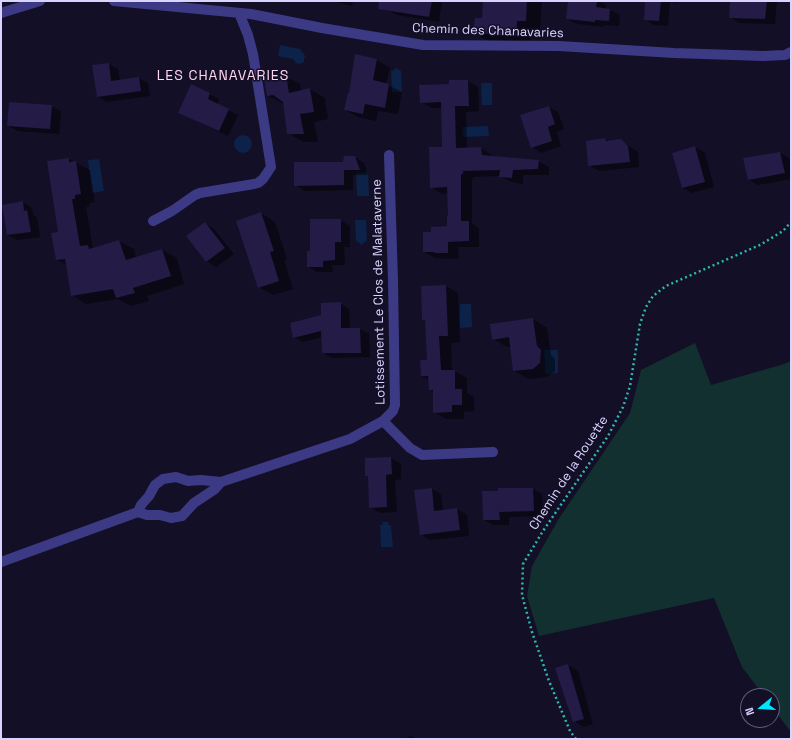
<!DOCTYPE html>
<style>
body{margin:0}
#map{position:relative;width:792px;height:740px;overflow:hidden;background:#130f26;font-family:"Space Grotesk",sans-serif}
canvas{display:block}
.frame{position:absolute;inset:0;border:2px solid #d9d4ff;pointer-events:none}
.north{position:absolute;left:740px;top:688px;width:40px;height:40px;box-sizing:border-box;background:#130f26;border:1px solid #625e7d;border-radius:50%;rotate:252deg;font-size:11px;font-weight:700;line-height:16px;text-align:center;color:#d9d4ff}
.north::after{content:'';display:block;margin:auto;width:14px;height:18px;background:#00e5ff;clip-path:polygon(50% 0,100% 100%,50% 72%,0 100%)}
</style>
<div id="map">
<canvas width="792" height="740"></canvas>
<div class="frame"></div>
<div class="north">N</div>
</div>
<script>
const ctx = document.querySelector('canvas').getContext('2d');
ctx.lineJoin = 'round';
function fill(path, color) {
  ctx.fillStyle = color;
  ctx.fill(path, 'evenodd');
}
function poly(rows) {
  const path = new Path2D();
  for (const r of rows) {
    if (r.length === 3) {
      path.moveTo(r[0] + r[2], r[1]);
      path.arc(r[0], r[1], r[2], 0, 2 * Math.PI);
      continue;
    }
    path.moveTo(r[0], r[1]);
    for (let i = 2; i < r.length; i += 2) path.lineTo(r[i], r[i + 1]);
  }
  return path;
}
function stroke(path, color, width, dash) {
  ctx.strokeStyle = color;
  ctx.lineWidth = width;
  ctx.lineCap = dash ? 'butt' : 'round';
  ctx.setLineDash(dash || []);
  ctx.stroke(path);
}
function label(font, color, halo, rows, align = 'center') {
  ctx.font = font + ' "Space Grotesk",sans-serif';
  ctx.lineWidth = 3;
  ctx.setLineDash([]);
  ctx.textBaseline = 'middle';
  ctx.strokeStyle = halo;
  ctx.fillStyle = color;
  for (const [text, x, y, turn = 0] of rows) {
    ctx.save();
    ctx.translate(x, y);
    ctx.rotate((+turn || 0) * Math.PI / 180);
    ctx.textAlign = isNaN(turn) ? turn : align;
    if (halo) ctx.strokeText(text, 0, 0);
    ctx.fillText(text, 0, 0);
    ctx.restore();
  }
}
fill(poly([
 [695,343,711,385,784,364,791,361,791,732,772,707,772,696,764,696,742,667,714,598,539,636,527,596,532,566,558,520,630,413,641,370]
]), '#12302f');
fill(poly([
 [280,45,300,49,306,57,304,58,304,62,300,64,296,63,293,59,278,56],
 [396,68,401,71,402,92,392,92,391,71,393,71],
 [481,83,492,83,492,105,482,105],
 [488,126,489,136,463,137,462,127],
 [243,144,9],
 [99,159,104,191,92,193,88,160],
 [368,172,369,196,357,196,356,173],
 [355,220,366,220,367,241,365,241,362,245,356,241],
 [460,304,471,304,472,327,460,328],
 [544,350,558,350,558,373,545,374],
 [382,522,388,522,388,525,391,525,393,547,381,547,380,525,383,525]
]), '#0c2248');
fill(poly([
 [332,1,353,1,352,6],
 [388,1,442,1,439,22,397,15,387,9],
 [484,1,542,1,540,29,531,28,530,44,488,41,474,33,483,19],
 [569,1,599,1,606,5,606,9,610,10,620,15,619,26,604,25,604,27,577,24,567,19],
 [646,1,677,1,677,3,670,2,668,26,654,25,645,19],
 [731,1,777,1,775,24,739,23,730,17],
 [377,60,390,68,386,84,402,92,398,114,378,111,376,121,358,117,345,110],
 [109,64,118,69,120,80,138,78,148,83,150,96,107,102,98,97],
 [285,76,300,84,301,91,310,89,325,98,328,119,314,122,318,142,303,142,288,133,284,104,268,96],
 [467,81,478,87,479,111,466,112,467,149,481,148,492,155,492,157,538,161,549,167,549,175,523,175,523,184,511,182,500,176,473,177,474,179,472,179,472,224,479,228,479,247,458,247,459,259,435,258,424,252,432,233,448,227,449,217,448,193,442,194,431,187,443,148,442,108,432,108,421,102,450,85],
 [191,85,219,99,217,105,238,115,228,136,179,113],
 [51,106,61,111,59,134,18,131,8,126],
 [549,107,558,112,564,129,557,132,561,146,541,153,532,147],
 [605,139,610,142,620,140,638,152,639,167,599,171,589,165],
 [695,147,705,153,714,187,692,193,683,188,673,153],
 [780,153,789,158,791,165,791,179,758,185,749,180],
 [355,157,364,163,368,175,353,175,353,190,305,191,295,185,344,163],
 [69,159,90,170,95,202,89,203,89,207,86,207,93,249,119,241,134,249,136,258,162,250,177,258,184,284,147,296,149,301,131,306,118,299,86,304,72,295,67,265,57,260],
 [23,202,32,208,33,215,37,217,40,237,17,240,7,235],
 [261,213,275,222,287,259,284,260,293,289,273,295,258,287],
 [340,220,350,226,350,247,344,247,345,265,332,265,333,272,317,272,308,266],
 [205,223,214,229,234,254,216,267,206,261],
 [446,286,458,293,460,342,451,343,452,371,454,371,467,378,467,393,474,397,474,411,464,412,464,419,446,419,434,412,434,392,430,390,430,380,421,376,428,361,426,321,423,319],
 [340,303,349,309,350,329,360,329,369,334,370,357,332,358,323,353,323,337,303,342,294,337],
 [533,319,547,328,551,355,555,359,555,371,547,377,529,379,514,371,511,347,507,347,493,339],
 [391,458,401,464,401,479,395,480,397,512,380,513,370,507,369,477,366,475],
 [432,489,441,494,443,511,457,509,467,515,469,536,430,540,420,534],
 [533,489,542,494,543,516,509,517,509,525,493,525,484,520],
 [568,665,578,671,593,724,584,727,574,721],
 [411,736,417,739,403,739]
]), '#0007');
fill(poly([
 [379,1,432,1,429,17,378,9],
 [483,1,527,1,526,21,517,21,516,36,492,35,492,34,473,33,475,18,482,18],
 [568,1,597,1,596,7,610,9,609,21,595,20,595,22,566,19],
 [645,1,661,1,659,21,644,20],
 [730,1,767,1,765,19,729,18],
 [355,54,377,59,373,80,389,84,385,108,365,104,363,114,344,110,348,93,349,93],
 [109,63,111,81,139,77,141,91,97,97,92,65],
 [286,74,289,93,310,88,314,112,300,114,304,134,287,134,283,102,273,95,267,96,264,78],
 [449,80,468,80,469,106,455,106,456,148,481,147,482,155,539,160,538,169,513,170,512,178,499,177,500,170,463,171,463,174,461,174,461,221,469,221,469,241,448,242,448,253,435,253,434,252,423,252,423,232,431,232,431,227,447,226,447,216,448,216,447,187,430,188,429,147,442,147,441,102,420,103,419,85,449,84],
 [191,84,210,93,208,99,229,109,219,131,178,113],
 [9,102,52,105,50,129,7,126],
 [549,106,555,124,548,127,552,141,531,148,520,115],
 [605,138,606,141,621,139,628,146,630,162,588,166,586,141],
 [695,146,705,182,682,188,672,153],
 [780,152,785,173,748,180,743,158],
 [344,156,355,156,360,170,344,170,344,185,294,186,294,162,343,162],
 [69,158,69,162,76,161,81,194,75,195,75,199,72,199,80,246,88,245,89,249,119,240,126,260,162,249,171,276,133,288,135,293,116,298,113,289,71,296,65,259,56,260,51,233,58,232,47,161],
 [23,201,24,211,27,210,31,232,7,235,2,205],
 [261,212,274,251,270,252,279,281,258,288,236,221],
 [310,219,341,219,341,242,335,242,335,260,323,261,323,267,307,267,307,251,310,251],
 [205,222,225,248,206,262,186,236],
 [446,285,448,336,439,336,441,370,455,370,455,389,462,389,462,405,452,405,452,412,433,413,433,390,429,390,428,376,421,376,420,360,427,360,425,320,422,320,421,286],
 [341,302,341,328,360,328,361,353,322,353,321,331,293,338,290,323,321,315,321,303],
 [533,318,537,346,541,350,540,363,533,369,513,371,509,337,492,340,490,324],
 [391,457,392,474,386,475,387,507,369,508,368,476,365,476,365,458],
 [432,488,434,511,457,508,460,530,420,535,414,490],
 [498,488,533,488,534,511,499,512,500,520,483,520,482,491,498,491],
 [568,664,584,719,573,722,555,668]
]), '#241b47');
stroke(poly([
 [576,739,570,731,549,681,532,632,522,595,523,564,543,531,608,436,623,407,630,386,640,324,646,307,653,296,666,286,760,245,783,231,791,222]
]), '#2fb8b0', 2.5, [2, 3]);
stroke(poly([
 [114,1,251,14,322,28,423,45,559,46,674,53,763,56,785,55,791,52],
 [1,13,40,1],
 [153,221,172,211,195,195,200,193,254,184,258,183,263,179,271,167,253,54,248,35,239,13],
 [383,421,410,448,422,455,493,452],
 [138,512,141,505,149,496,155,485,163,479,176,477,188,481,201,480,221,482,350,439,383,421,393,411,395,405,393,280,389,155],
 [1,562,138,512,147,515,160,515,171,518,182,516,194,503,215,489,221,482]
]), '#3d3a85', 10);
label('13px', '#d9d4ff', '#130f26', [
 ["Chemin des Chanavaries",488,31,2],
 ["Lotissement Le Clos de Malataverne",379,292,-91],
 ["Chemin de la Rouette",569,473,-57]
]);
ctx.letterSpacing = '1px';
label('14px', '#ffd6f0', '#130f26', [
 ["LES CHANAVARIES",223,76]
]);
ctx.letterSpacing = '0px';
</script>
